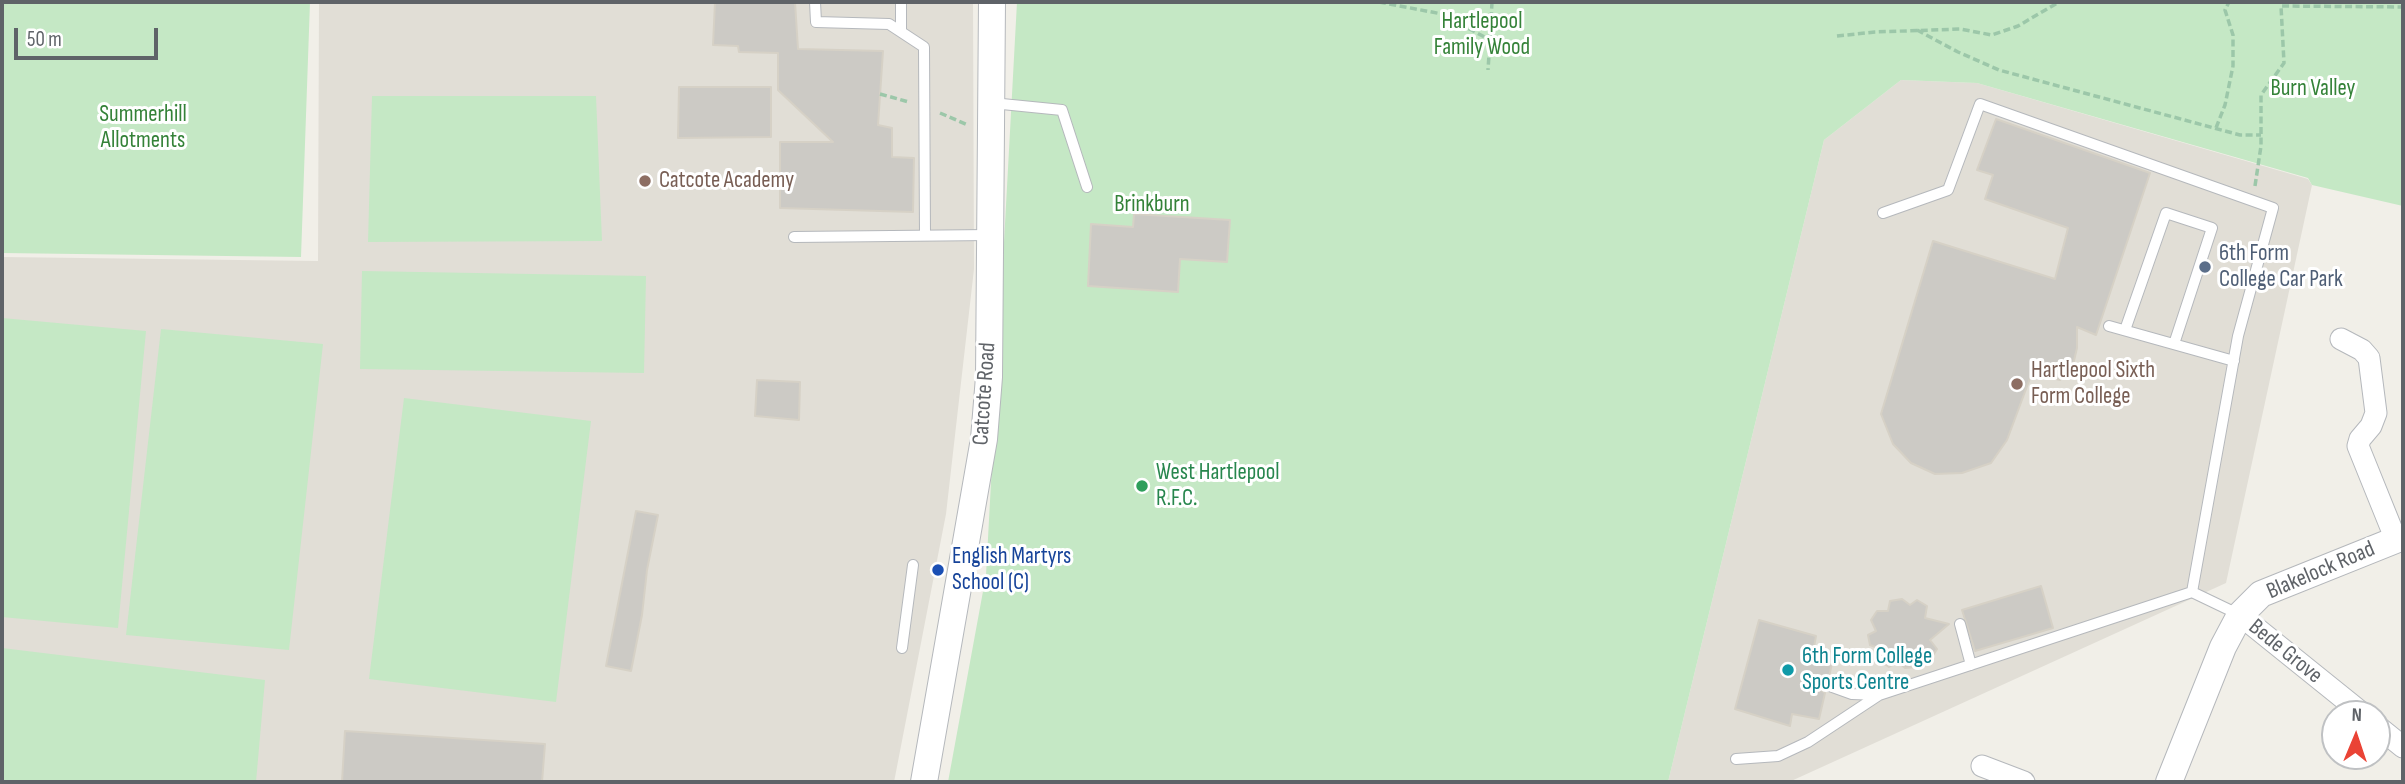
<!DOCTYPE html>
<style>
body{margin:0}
#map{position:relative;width:2405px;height:784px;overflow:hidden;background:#f1efe8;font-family:"Sofia Sans Condensed",sans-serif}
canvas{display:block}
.frame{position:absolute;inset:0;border:4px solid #5f6368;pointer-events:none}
.north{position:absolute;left:2321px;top:700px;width:70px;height:70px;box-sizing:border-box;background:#fff;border:2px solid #bfc1c3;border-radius:50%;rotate:2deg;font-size:19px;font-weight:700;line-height:28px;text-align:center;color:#5f6368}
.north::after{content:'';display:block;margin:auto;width:24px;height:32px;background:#ea4335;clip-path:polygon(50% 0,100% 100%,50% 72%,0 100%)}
.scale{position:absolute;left:14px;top:28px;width:144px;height:32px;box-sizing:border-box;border:4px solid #5f6368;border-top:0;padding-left:9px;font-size:21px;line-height:24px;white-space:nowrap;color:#5f6368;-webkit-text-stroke:5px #fff;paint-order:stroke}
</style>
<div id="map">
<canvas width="2405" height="784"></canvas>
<div class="frame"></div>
<div class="north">N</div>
<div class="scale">50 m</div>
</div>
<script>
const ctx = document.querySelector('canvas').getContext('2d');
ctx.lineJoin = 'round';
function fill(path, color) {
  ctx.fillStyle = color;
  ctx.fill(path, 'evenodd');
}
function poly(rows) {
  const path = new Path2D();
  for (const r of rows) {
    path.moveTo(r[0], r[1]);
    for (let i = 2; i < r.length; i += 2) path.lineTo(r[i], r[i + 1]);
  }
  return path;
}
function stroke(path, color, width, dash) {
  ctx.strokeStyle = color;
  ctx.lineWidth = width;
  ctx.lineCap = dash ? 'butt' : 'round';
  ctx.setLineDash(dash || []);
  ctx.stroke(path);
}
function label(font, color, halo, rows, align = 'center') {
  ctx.font = font + ' "Sofia Sans Condensed",sans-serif';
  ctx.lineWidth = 6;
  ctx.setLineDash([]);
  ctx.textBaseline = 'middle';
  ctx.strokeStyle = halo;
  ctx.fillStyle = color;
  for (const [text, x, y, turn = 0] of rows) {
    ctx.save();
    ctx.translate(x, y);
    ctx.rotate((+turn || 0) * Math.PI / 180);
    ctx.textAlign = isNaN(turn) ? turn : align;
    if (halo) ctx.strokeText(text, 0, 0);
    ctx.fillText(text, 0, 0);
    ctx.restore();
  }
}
fill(poly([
 [319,2,973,2,974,269,946,514,894,782,2,782,2,257,318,261],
 [1901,80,1977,83,2308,179,2312,185,2226,583,1789,782,1668,782,1824,140]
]), '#e1ded6');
fill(poly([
 [2,2,310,2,301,257,2,253],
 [1017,2,2403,2,2403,206,2312,185,2308,178,1977,83,1901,80,1824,140,1668,782,948,782,986,575],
 [372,96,596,96,602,241,368,242],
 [362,271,646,276,644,373,360,369],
 [2,318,146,331,118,628,2,617],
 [161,329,323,344,289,650,126,635],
 [404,398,591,421,556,702,369,679],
 [2,648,265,680,256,782,2,782]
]), '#c5e8c5');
const building = poly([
 [715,2,795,2,798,49,883,51,878,125,892,128,892,157,914,158,913,212,780,208,780,142,833,142,778,90,778,53,739,52,738,46,713,45,715,2],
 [679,87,771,87,771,137,678,138,679,87],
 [1996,119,2150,173,2096,335,2077,327,2077,348,2073,365,2060,380,2032,373,2007,440,1991,463,1962,473,1935,474,1911,463,1893,444,1881,414,1933,241,2055,279,2068,228,1985,199,1993,175,1977,170,1996,119],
 [1134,214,1230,220,1227,262,1180,259,1178,292,1088,286,1091,224,1133,227,1134,214],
 [757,380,800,382,799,420,755,416,757,380],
 [636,511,658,515,647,570,642,615,631,671,606,666,636,511],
 [2041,586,2053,628,1975,651,1962,610,2041,586],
 [1902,599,1910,605,1917,600,1927,606,1925,618,1949,624,1930,640,1937,649,1932,657,1918,657,1916,667,1905,668,1898,662,1889,667,1878,660,1878,648,1870,645,1868,635,1876,631,1871,620,1877,611,1888,611,1890,601,1902,599],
 [1759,620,1816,636,1814,647,1834,654,1829,677,1822,679,1819,683,1821,690,1825,693,1819,719,1792,714,1790,726,1735,709,1759,620],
 [345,731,545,744,542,782,342,782,345,731]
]);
fill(building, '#cccac5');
stroke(building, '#d6d1c6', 2);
const service = poly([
 [815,2,816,22,889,24,924,47,925,235],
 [901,32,901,2],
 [992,103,1062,110,1087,187],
 [1883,213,1948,190,1980,104,2273,208,2238,336,2192,592,2240,615],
 [794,237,990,235],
 [2109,326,2234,361],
 [2125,330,2166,213,2212,228,2174,344],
 [1960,624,1971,665],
 [902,648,913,565],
 [1827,685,1852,694,1879,695],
 [1736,759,1778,756,1808,742,1879,695,2192,592]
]);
const minor = poly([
 [2341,339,2362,350,2369,358,2376,413,2371,426,2360,439,2358,446,2396,540],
 [2240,615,2363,714],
 [2377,726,2403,747],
 [1982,766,2024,782]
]);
const tertiary = poly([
 [924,782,984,439,989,377,992,2],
 [2169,782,2223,647,2240,615,2261,594,2403,537]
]);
stroke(service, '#b5b8bc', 12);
stroke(minor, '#b5b8bc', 23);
stroke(tertiary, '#b5b8bc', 28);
stroke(poly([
 [184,2,249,2],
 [1379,2,1442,14,1490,40,1488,70],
 [1917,30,1958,52,1999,70,2240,135,2261,135],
 [1837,36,1875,32,1960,29,1992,35,2018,26,2059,2],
 [1490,40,1492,2],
 [880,94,909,102],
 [940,113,968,125],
 [2216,128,2225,105,2233,66,2233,35,2225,10,2229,2],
 [2255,186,2261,146,2261,95,2284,63,2281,6,2403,7]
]), '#9cc7a9', 3.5, [7, 3.5]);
stroke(service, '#fff', 10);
stroke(minor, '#fff', 21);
stroke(tertiary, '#fff', 26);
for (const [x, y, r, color] of [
 [645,181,7,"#8d6e63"],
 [2205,267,7,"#5c6f8a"],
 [2017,384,7,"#8d6e63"],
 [1142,486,7,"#2e9e5b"],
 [938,570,7,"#1a4fb4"],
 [1788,670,7,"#0f9aa8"]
]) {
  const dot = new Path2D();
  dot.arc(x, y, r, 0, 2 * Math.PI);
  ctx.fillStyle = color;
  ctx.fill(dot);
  stroke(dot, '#fff', 2.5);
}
label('23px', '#348238', '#fff', [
 ["Hartlepool",1482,22],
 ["Family Wood",1482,48],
 ["Burn Valley",2313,89],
 ["Summerhill",143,115],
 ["Allotments",143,141],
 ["Brinkburn",1152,205]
]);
label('23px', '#785e54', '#fff', [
 ["Catcote Academy",659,181],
 ["Hartlepool Sixth",2031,371],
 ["Form College",2031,397]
], 'left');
label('23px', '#4e5e75', '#fff', [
 ["6th Form",2219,254],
 ["College Car Park",2219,280]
], 'left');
label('23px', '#5f6368', '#fff', [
 ["Catcote Road",985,394,-86],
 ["Blakelock Road",2321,571,-23],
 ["Bede Grove",2285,652,39]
]);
label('23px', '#27864d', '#fff', [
 ["West Hartlepool",1156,473],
 ["R.F.C.",1156,499]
], 'left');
label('23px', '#164399', '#fff', [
 ["English Martyrs",952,557],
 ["School (C)",952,583]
], 'left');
label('23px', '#0d838f', '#fff', [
 ["6th Form College",1802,657],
 ["Sports Centre",1802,683]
], 'left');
</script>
